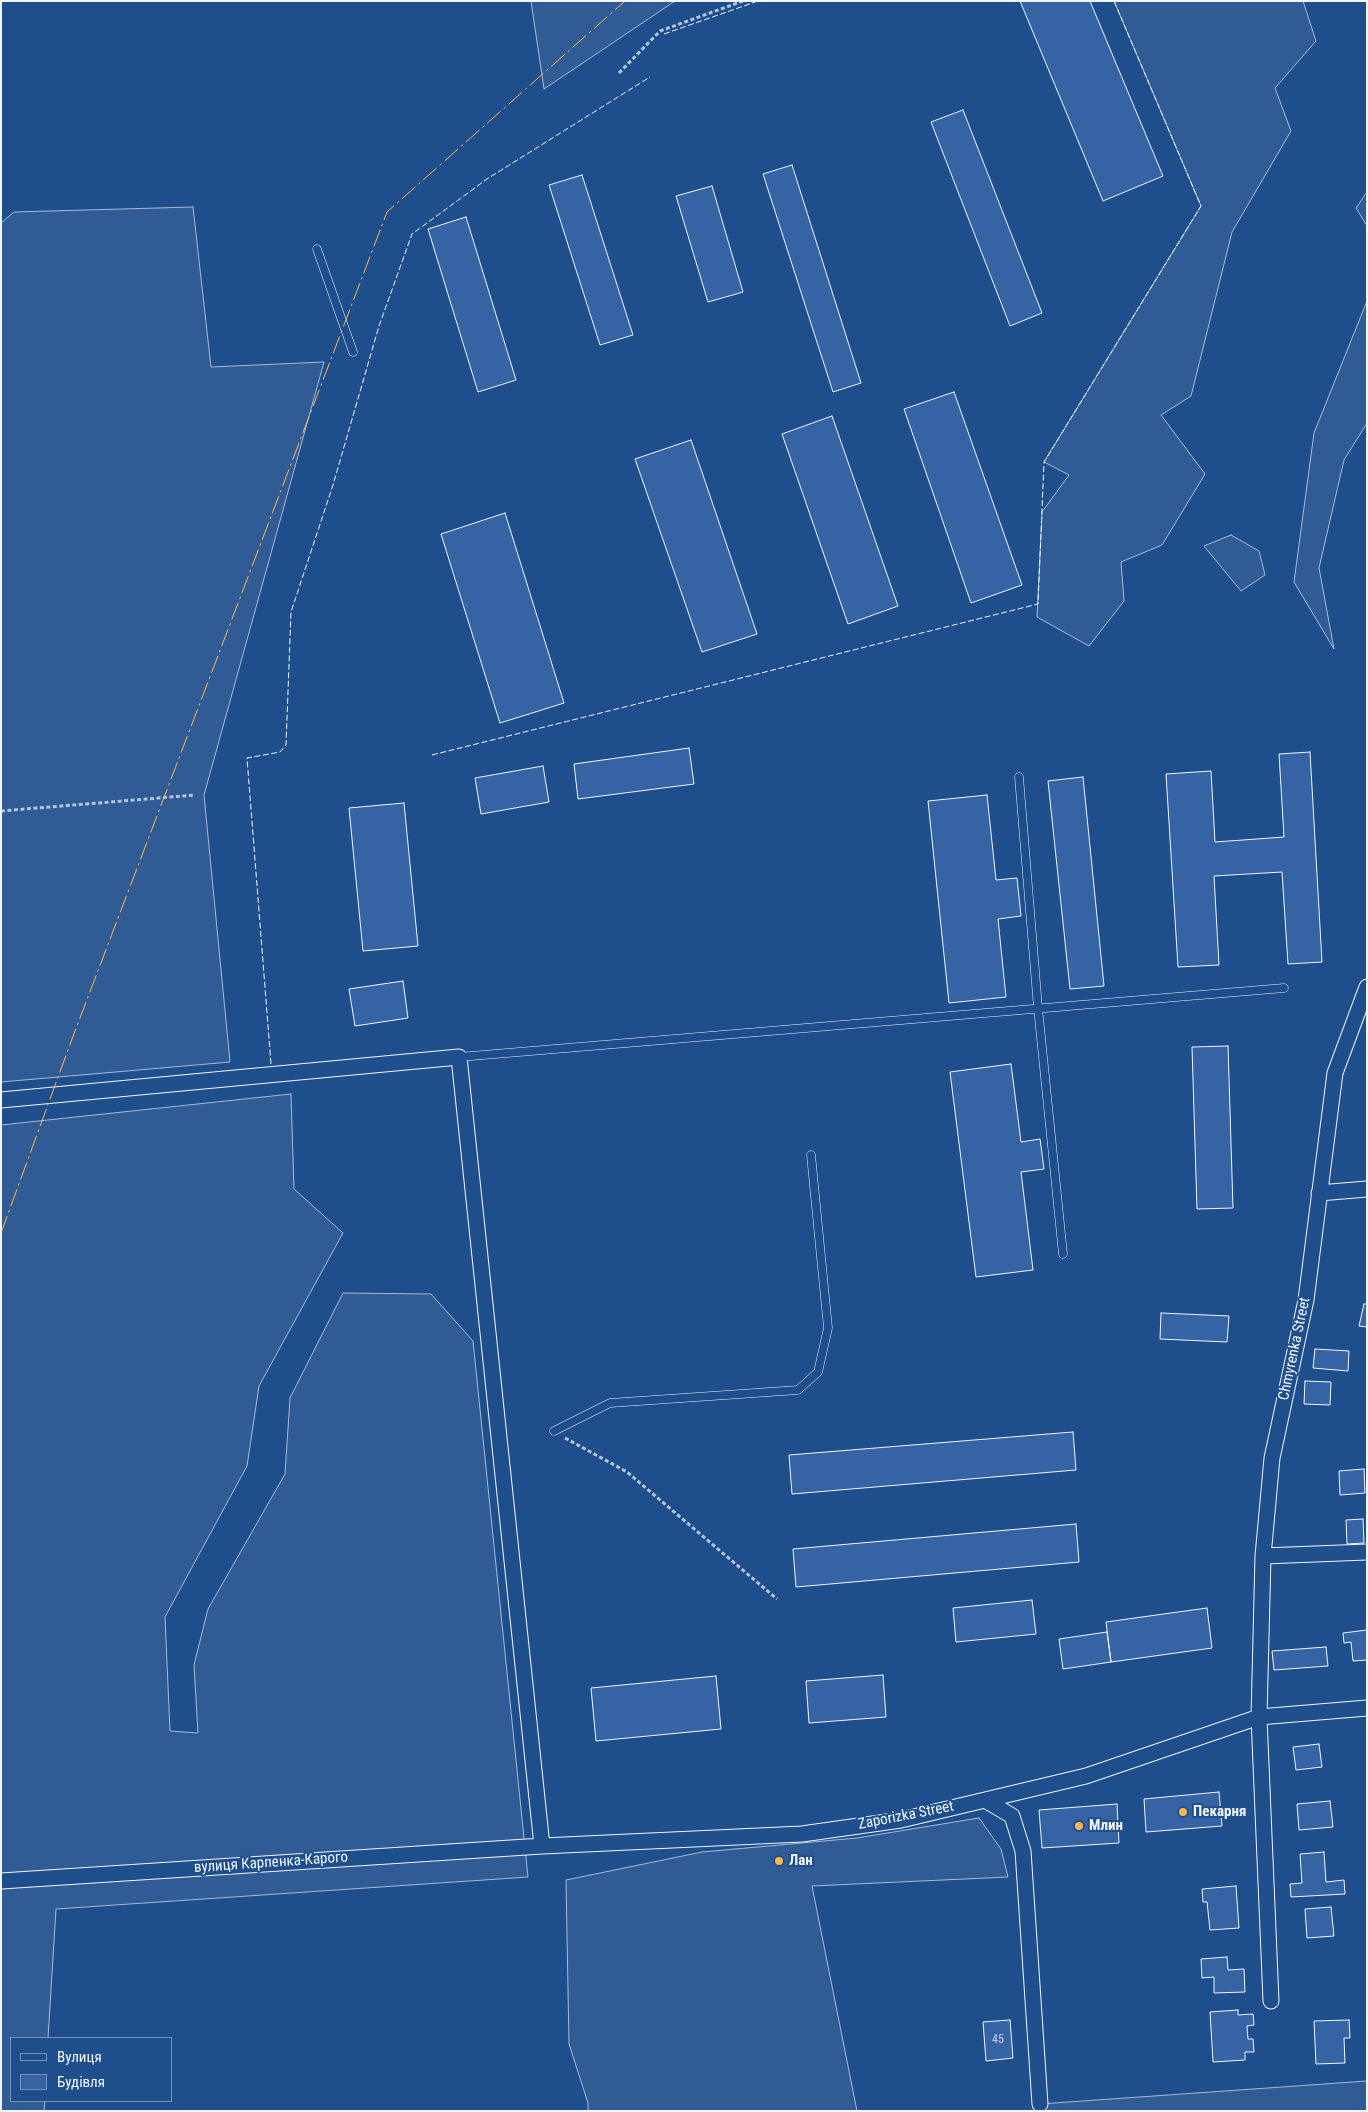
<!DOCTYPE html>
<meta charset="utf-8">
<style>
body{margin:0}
#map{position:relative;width:1368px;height:2112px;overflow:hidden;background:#1f4e8c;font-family:"Roboto Condensed",sans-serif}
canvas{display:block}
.frame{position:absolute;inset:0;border:2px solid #f2f6ff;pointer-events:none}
.legend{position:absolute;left:10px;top:2037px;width:162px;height:65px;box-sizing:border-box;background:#1f4e8c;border:1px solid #7391ba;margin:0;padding:6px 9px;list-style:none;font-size:15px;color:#f2f6ff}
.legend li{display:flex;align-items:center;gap:10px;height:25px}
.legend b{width:25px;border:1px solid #7391ba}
</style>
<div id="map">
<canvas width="1368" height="2112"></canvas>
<div class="frame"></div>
<ul class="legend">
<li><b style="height:6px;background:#1f4e8c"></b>Вулиця</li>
<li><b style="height:14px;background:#3563a3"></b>Будівля</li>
</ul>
</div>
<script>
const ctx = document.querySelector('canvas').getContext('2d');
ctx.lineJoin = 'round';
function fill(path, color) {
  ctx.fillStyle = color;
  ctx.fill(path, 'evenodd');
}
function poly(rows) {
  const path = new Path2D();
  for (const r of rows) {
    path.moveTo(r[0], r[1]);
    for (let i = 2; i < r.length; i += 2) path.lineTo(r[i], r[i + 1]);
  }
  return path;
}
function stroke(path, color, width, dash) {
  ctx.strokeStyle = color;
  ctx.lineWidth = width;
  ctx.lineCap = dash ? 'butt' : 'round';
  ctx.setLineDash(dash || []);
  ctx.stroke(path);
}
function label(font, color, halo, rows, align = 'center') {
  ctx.font = font + ' "Roboto Condensed",sans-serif';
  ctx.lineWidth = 4;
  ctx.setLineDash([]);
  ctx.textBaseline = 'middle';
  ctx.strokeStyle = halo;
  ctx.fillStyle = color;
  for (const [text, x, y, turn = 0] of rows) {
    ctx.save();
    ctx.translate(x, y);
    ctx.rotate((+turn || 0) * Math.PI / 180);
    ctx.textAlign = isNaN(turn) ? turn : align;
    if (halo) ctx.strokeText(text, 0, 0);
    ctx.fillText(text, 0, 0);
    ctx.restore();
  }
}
const built = poly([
 [531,1,675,1,544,89,531,1],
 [1114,1,1303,1,1316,41,1275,88,1291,131,1232,232,1191,396,1161,415,1205,474,1162,545,1121,562,1124,601,1089,646,1037,617,1042,512,1069,475,1044,462,1201,206,1114,1],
 [1367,192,1367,226,1356,208,1367,192],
 [193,207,211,367,324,362,204,795,230,1062,1,1082,1,223,14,212,193,207],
 [1367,301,1367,423,1344,460,1319,568,1334,649,1294,582,1314,433,1367,301],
 [1231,535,1259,551,1265,575,1241,591,1204,546,1231,535],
 [291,1094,294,1189,343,1233,259,1386,247,1466,165,1617,170,1731,198,1733,194,1665,208,1609,285,1474,290,1398,343,1293,431,1294,473,1341,528,1877,56,1909,48,2038,11,2038,11,2101,45,2101,44,2111,1,2111,1,1125,291,1094],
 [979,1818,1001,1849,1008,1877,812,1886,857,2111,588,2111,588,2103,569,2044,566,1880,702,1852,857,1838,979,1818],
 [1367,2081,1367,2111,1043,2111,1040,2104,1367,2081]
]);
fill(built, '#305b95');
stroke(built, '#a8bbd7', 1);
const building = poly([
 [1020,1,1090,1,1163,176,1103,201,1020,1],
 [963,110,1042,313,1010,326,931,122,963,110],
 [792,165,861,383,833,392,763,174,792,165],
 [582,175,633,335,600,345,549,185,582,175],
 [712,186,743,292,708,302,676,196,712,186],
 [466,217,516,380,478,392,428,229,466,217],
 [954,392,1022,585,971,603,904,409,954,392],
 [832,416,898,606,848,624,782,434,832,416],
 [691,440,757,634,702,652,635,459,691,440],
 [505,513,564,703,500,723,441,534,505,513],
 [689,748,694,784,578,799,574,764,689,748],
 [1310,752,1322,962,1288,964,1282,872,1214,876,1219,965,1178,967,1166,774,1211,771,1215,842,1284,837,1279,754,1310,752],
 [543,766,549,802,481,814,475,778,543,766],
 [1083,777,1104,986,1070,989,1048,781,1083,777],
 [987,795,996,880,1017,878,1021,916,998,919,1006,997,949,1003,928,801,987,795],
 [404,803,418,946,363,951,349,808,404,803],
 [403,981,408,1018,355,1026,349,989,403,981],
 [1228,1046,1233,1208,1197,1209,1192,1047,1228,1046],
 [1011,1064,1021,1142,1040,1139,1044,1169,1021,1172,1033,1270,976,1277,950,1072,1011,1064],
 [1364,1304,1367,1304,1367,1327,1359,1326,1364,1304],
 [1161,1313,1229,1316,1227,1342,1160,1339,1161,1313],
 [1315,1349,1349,1351,1348,1371,1313,1368,1315,1349],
 [1305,1381,1331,1382,1330,1405,1304,1404,1305,1381],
 [1073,1432,1076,1470,792,1494,789,1455,1073,1432],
 [1364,1469,1365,1493,1340,1495,1339,1471,1364,1469],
 [1363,1519,1364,1543,1347,1544,1346,1520,1363,1519],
 [1076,1524,1079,1562,796,1587,793,1549,1076,1524],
 [1032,1600,1036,1634,956,1642,953,1608,1032,1600],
 [1207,1608,1212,1648,1111,1662,1106,1622,1207,1608],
 [1367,1630,1367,1660,1353,1661,1351,1642,1344,1643,1343,1633,1367,1630],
 [1107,1632,1111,1662,1063,1669,1059,1639,1107,1632],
 [1326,1647,1328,1666,1274,1670,1272,1651,1326,1647],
 [883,1675,886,1717,809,1723,806,1681,883,1675],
 [716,1676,721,1729,596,1741,591,1688,716,1676],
 [1319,1744,1322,1767,1296,1770,1293,1747,1319,1744],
 [1219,1792,1222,1826,1146,1832,1144,1799,1219,1792],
 [1330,1801,1333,1827,1299,1830,1297,1804,1330,1801],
 [1117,1804,1119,1843,1042,1848,1039,1810,1117,1804],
 [1324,1852,1326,1882,1344,1880,1345,1894,1291,1897,1290,1884,1302,1883,1300,1854,1324,1852],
 [1236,1886,1239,1928,1210,1930,1207,1902,1203,1902,1202,1889,1236,1886],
 [1331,1907,1334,1936,1307,1938,1305,1909,1331,1907],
 [1227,1957,1228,1970,1244,1969,1245,1992,1214,1993,1214,1977,1202,1978,1201,1959,1227,1957],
 [1238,2010,1238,2015,1253,2014,1254,2025,1247,2026,1248,2039,1253,2039,1254,2052,1245,2052,1245,2060,1213,2062,1210,2012,1238,2010],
 [1010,2020,1013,2058,986,2061,983,2022,1010,2020],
 [1349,2020,1350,2038,1344,2038,1345,2063,1316,2064,1314,2021,1349,2020]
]);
fill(building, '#3563a3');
stroke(building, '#f2f6ff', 1);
const lane = poly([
 [317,249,353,352],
 [1019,777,1038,1008,1063,1254],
 [459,1057,1284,988],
 [554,1431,610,1403,798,1390,818,1372,828,1328,811,1155]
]);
const street = poly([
 [1,1100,459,1057,542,1846],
 [1319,1193,1367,1189],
 [1263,1556,1367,1552],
 [985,1800,1012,1816,1023,1851,1040,2104],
 [1,1881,542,1846,802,1834,901,1820,1086,1776,1259,1717,1367,1708],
 [1271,2001,1259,1717,1263,1556,1272,1458,1306,1300,1335,1073,1367,987]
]);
stroke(lane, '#f2f6ff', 9);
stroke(street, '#f2f6ff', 17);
stroke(poly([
 [619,73,660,31,743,1],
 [1,811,195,795],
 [565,1438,627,1472,777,1599]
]), '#b3c4dc', 3, [4, 2.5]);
stroke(lane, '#1f4e8c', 8);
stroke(street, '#1f4e8c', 15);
stroke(poly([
 [664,34,758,1],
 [432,755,1038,604,1044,462,1201,206,1114,1],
 [271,1064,247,758,280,752,286,745,291,612,333,485,379,326,412,234,487,179,650,77]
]), '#f2f6ff', 1, [6, 2.5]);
stroke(poly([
 [1,1233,72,1039,387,212,625,1]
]), '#ffb74d', 1, [18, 4, 2.5, 4]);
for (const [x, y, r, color] of [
 [1183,1812,5,"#ffb74d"],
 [1079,1826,5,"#ffb74d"],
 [779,1861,5,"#ffb74d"]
]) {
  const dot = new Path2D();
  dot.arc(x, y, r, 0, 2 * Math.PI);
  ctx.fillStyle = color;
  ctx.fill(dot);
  stroke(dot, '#1f4e8c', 2);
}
label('12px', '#c3d1e8', null, [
 ["45",998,2040]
]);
label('15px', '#f2f6ff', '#1f4e8c', [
 ["Chmyrenka Street",1295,1349,-78],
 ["Zaporizka Street",906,1816,-11],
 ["вулиця Карпенка-Карого",271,1863,-4]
]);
label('bold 15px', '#f2f6ff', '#1f4e8c', [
 ["Пекарня",1193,1812],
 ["Млин",1089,1826],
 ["Лан",789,1861]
], 'left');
</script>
